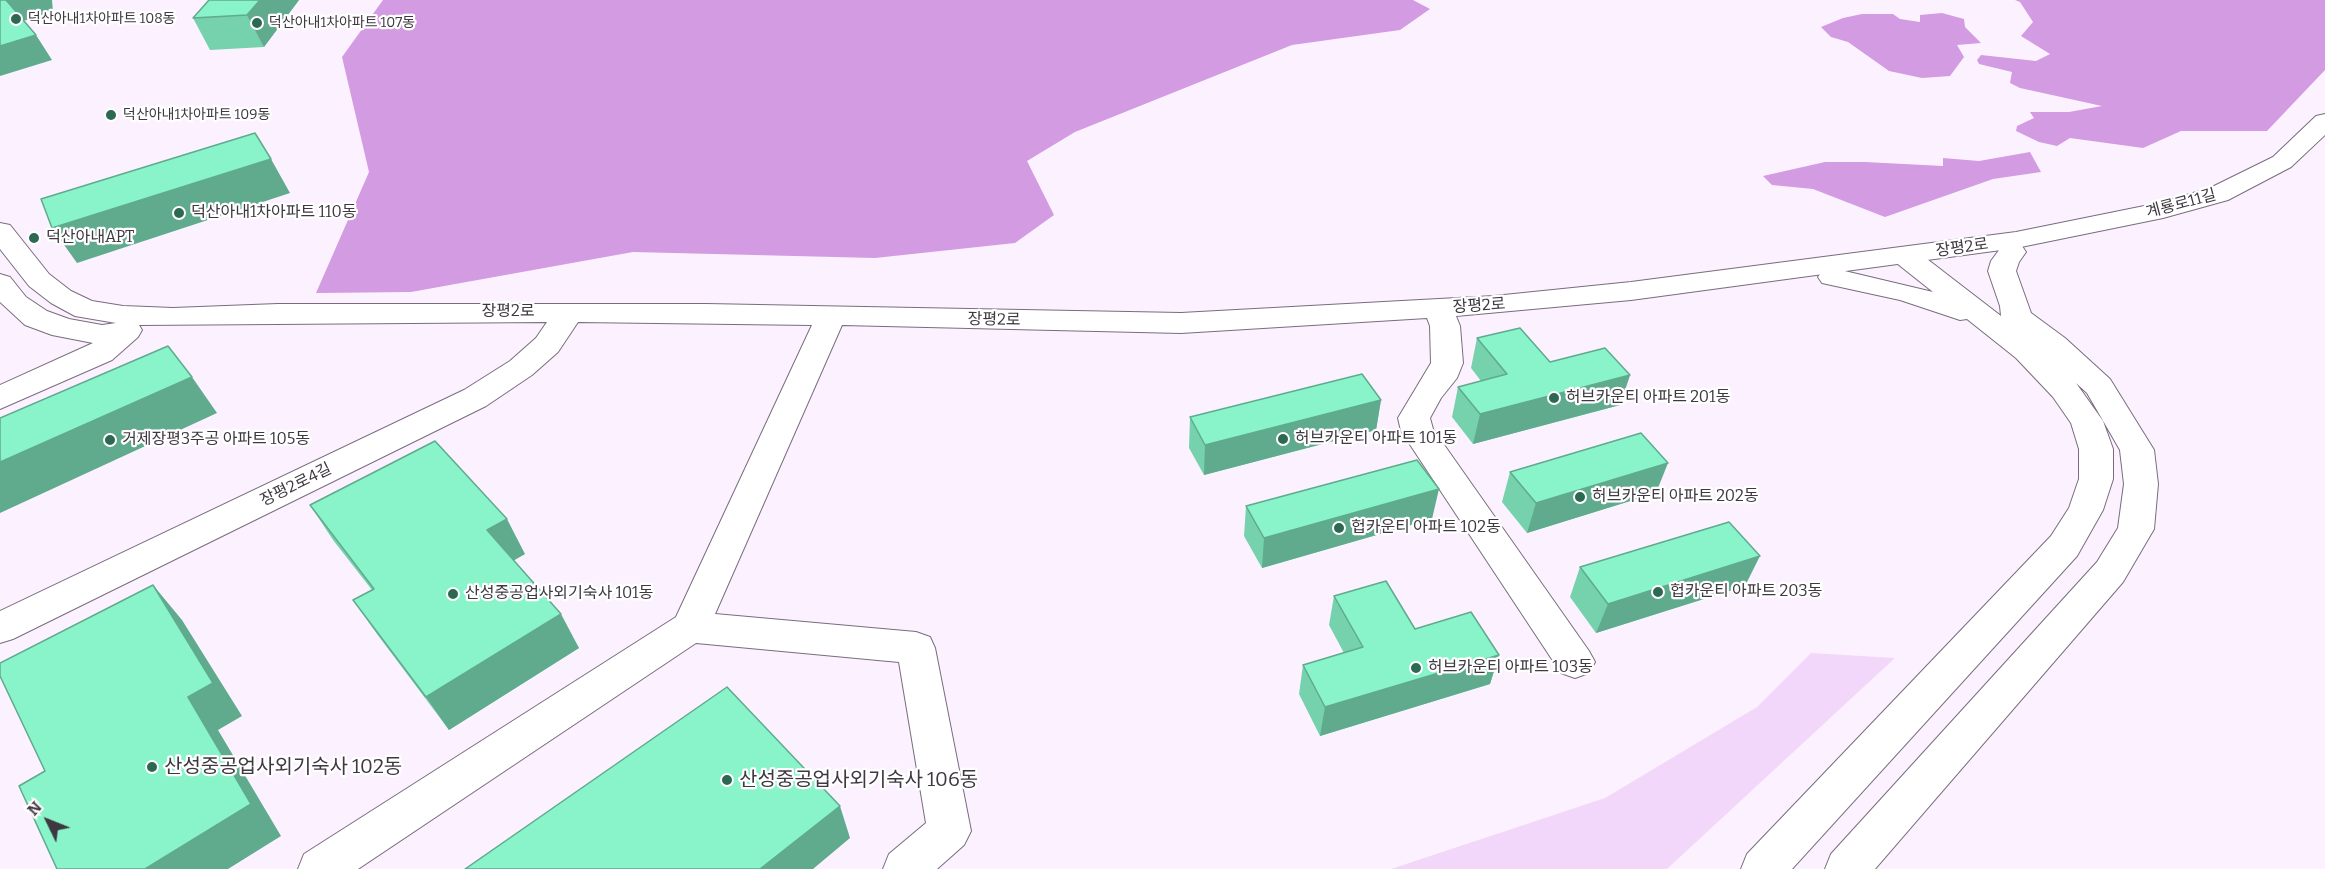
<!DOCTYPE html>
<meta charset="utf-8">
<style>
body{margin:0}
#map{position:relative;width:2325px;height:869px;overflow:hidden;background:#fcf2ff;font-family:Bitter,serif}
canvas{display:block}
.north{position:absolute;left:18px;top:791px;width:60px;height:60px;-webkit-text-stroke:4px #fff;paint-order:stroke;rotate:313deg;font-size:16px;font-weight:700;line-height:24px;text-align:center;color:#3e3840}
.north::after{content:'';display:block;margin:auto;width:21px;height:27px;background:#3e3840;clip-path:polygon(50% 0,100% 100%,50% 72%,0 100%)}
</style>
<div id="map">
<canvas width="2325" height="869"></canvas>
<div class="north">N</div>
</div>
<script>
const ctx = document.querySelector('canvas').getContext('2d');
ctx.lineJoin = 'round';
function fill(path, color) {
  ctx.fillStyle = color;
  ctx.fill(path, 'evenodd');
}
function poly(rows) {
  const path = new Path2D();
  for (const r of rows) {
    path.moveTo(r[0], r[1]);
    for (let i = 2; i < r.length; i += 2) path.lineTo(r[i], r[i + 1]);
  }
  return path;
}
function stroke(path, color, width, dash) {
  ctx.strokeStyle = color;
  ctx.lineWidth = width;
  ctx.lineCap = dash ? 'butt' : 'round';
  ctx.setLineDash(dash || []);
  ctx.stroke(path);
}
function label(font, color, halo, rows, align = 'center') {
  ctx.font = font + ' Bitter,"Noto Sans KR",serif';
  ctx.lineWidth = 4.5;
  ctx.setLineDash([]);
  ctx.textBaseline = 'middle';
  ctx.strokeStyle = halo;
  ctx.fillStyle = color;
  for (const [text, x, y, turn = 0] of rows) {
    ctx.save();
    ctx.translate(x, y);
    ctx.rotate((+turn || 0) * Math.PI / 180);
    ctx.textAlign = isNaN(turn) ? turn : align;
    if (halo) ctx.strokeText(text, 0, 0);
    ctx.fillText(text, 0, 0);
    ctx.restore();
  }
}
fill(poly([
 [1811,653,1895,658,1667,869,1391,869,1605,798,1757,707]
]), '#f2d7fa');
fill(poly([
 [383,0,1413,0,1430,9,1400,30,1292,45,1075,132,1027,161,1054,215,1015,243,875,258,633,252,411,292,316,293,369,172,342,57],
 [2015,0,2325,0,2325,70,2267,131,2181,131,2143,148,2070,138,2057,146,2039,142,2016,131,2017,126,2034,118,2030,112,2069,112,2102,106,2020,88,2010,83,2012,72,1979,64,1977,60,1981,55,2036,61,2050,54,2021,36,2033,22,2020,2],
 [1942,13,1964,19,1965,27,1981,43,1957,45,1964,57,1950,76,1922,78,1889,71,1848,42,1831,37,1821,27,1843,18,1862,14,1893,14,1900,19,1920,22,1920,15],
 [2030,152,2041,172,1993,179,1885,217,1813,189,1772,185,1763,176,1825,162,1865,162,1943,166,1943,158,1979,161]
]), '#d39be2');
const minor = poly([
 [2325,114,2325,135,2291,167,2228,200,2163,218,2016,248,1631,300,1456,316,1460,326,1463,363,1457,378,1441,398,1430,418,1433,429,1589,651,1595,662,1589,673,1575,678,1561,673,1401,431,1398,418,1431,363,1430,326,1427,318,1181,333,842,325,715,614,916,632,930,637,935,648,971,831,964,845,937,869,883,869,889,854,926,823,899,662,696,643,358,869,298,869,304,854,676,617,812,325,578,322,558,352,532,375,486,406,13,639,0,643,0,611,464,390,510,361,536,338,547,322,139,325,142,330,138,337,112,360,0,409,0,385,93,343,52,335,25,325,0,302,0,274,10,277,26,297,47,311,69,319,102,325,116,323,75,316,51,303,29,286,0,249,0,223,10,225,49,274,71,291,92,301,123,306,173,308,278,304,706,304,1181,313,1494,296,1631,282,2016,232,2159,203,2210,188,2273,157,2316,116,2325,114]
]);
const highway = poly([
 [2012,244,2022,246,2026,252,2019,262,2016,271,2031,313,2065,338,2110,379,2154,450,2158,484,2154,529,2123,582,1875,869,1825,869,1831,854,2097,562,2118,528,2124,484,2120,450,2087,393,2076,383,2103,421,2113,449,2113,479,2103,510,2077,556,1792,869,1741,869,1747,854,2051,536,2069,508,2079,479,2079,449,2071,423,2053,397,2016,358,1967,319,1960,320,1900,300,1822,283,1818,277,1822,271,1832,268,1933,292,1894,261,1890,255,1894,249,1904,247,1914,249,2001,316,2000,306,1988,271,1991,261,2002,246,2012,244]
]);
stroke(minor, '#7a6c7e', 2);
stroke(highway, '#7a6c7e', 2);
fill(minor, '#fff');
fill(highway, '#fff');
fill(poly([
 [209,0,299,0,264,47,210,50,193,18],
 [1477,338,1550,362,1630,375,1620,405,1473,444,1452,417,1458,387,1481,381,1471,368],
 [1381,400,1376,430,1204,475,1189,448,1190,417],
 [1510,472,1656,493,1527,533,1502,502],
 [310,505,525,554,513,560,579,648,449,730,377,634,353,600,372,590,333,540],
 [1246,506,1432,519,1262,568,1244,536],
 [1580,567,1745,586,1596,633,1570,597],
 [1334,596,1415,629,1499,655,1490,684,1320,736,1299,694,1303,665,1344,653,1329,625]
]), '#76d1ad');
fill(poly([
 [6,0,52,0,53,12,20,22],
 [260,0,299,0,264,47,247,15],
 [36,35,52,60,0,76,0,46],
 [271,159,290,193,77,263,52,228],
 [1630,375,1620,405,1473,444,1480,414],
 [192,377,217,413,0,513,0,462],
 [1381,400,1376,430,1204,475,1205,445],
 [1668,463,1656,493,1527,533,1536,503],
 [1439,489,1432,519,1262,568,1264,538],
 [507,519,525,554,506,565,487,530],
 [1760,556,1745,586,1596,633,1608,604],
 [153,585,182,620,242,716,218,730,281,836,228,869,145,869,188,697],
 [561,614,579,648,449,730,426,697],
 [1499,655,1490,684,1320,736,1325,707],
 [840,806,850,838,813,869,760,869]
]), '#60aa8d');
const building = poly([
 [0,0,6,0,36,35,0,46,0,0],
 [209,0,260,0,247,15,193,18,209,0],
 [255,133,271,159,52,228,41,199,255,133],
 [1520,328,1550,362,1605,348,1630,375,1480,414,1458,387,1507,374,1477,338,1520,328],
 [168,346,192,377,0,462,0,418,168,346],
 [1362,374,1381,400,1205,445,1190,417,1362,374],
 [1641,433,1668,463,1536,503,1510,472,1641,433],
 [435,441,507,519,487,530,561,614,426,697,353,600,374,589,310,505,435,441],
 [1417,460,1439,489,1264,538,1246,506,1417,460],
 [1729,522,1760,556,1608,604,1580,567,1729,522],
 [1386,581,1415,629,1471,612,1499,655,1325,707,1303,665,1363,647,1334,596,1386,581],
 [153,585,213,683,188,697,251,804,145,869,57,869,19,786,45,771,0,676,0,663,153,585],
 [727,687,840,806,760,869,465,869,727,687]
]);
fill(building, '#89f3c9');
stroke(building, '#60aa8d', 1.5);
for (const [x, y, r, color] of [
 [16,19,6,"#2d6852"],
 [257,23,6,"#2d6852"],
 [111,115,6,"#2d6852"],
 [179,213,6,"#2d6852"],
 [34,238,6,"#2d6852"],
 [1554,398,6,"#2d6852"],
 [1283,439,6,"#2d6852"],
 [110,440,6,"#2d6852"],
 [1580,497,6,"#2d6852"],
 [1339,528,6,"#2d6852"],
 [1658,592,6,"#2d6852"],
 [453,594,6,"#2d6852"],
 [1416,668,6,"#2d6852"],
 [152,767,6,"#2d6852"],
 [727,780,6,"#2d6852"]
]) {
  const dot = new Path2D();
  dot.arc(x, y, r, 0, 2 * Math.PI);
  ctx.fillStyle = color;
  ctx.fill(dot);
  stroke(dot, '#fff', 2);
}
label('14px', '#3e3840', '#fff', [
 ["덕산아내1차아파트 108동",28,19],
 ["덕산아내1차아파트 107동",269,23],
 ["덕산아내1차아파트 109동",123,115]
], 'left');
label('16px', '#3e3840', '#fff', [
 ["계룡로11길",2181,204,-15],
 ["장평2로",1962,248,-8],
 ["장평2로",1479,306,-4],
 ["장평2로",508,312],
 ["장평2로",994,320,1],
 ["장평2로4길",296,485,-26]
]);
label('16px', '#3e3840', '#fff', [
 ["덕산아내1차아파트 110동",191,213],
 ["덕산아내APT",46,238],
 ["허브카운티 아파트 201동",1566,398],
 ["허브카운티 아파트 101동",1295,439],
 ["거제장평3주공 아파트 105동",122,440],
 ["허브카운티 아파트 202동",1592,497],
 ["헙카운티 아파트 102동",1351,528],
 ["헙카운티 아파트 203동",1670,592],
 ["산성중공업사외기숙사 101동",465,594],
 ["허브카운티 아파트 103동",1428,668]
], 'left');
label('20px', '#3e3840', '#fff', [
 ["산성중공업사외기숙사 102동",164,767],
 ["산성중공업사외기숙사 106동",739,780]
], 'left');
</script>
